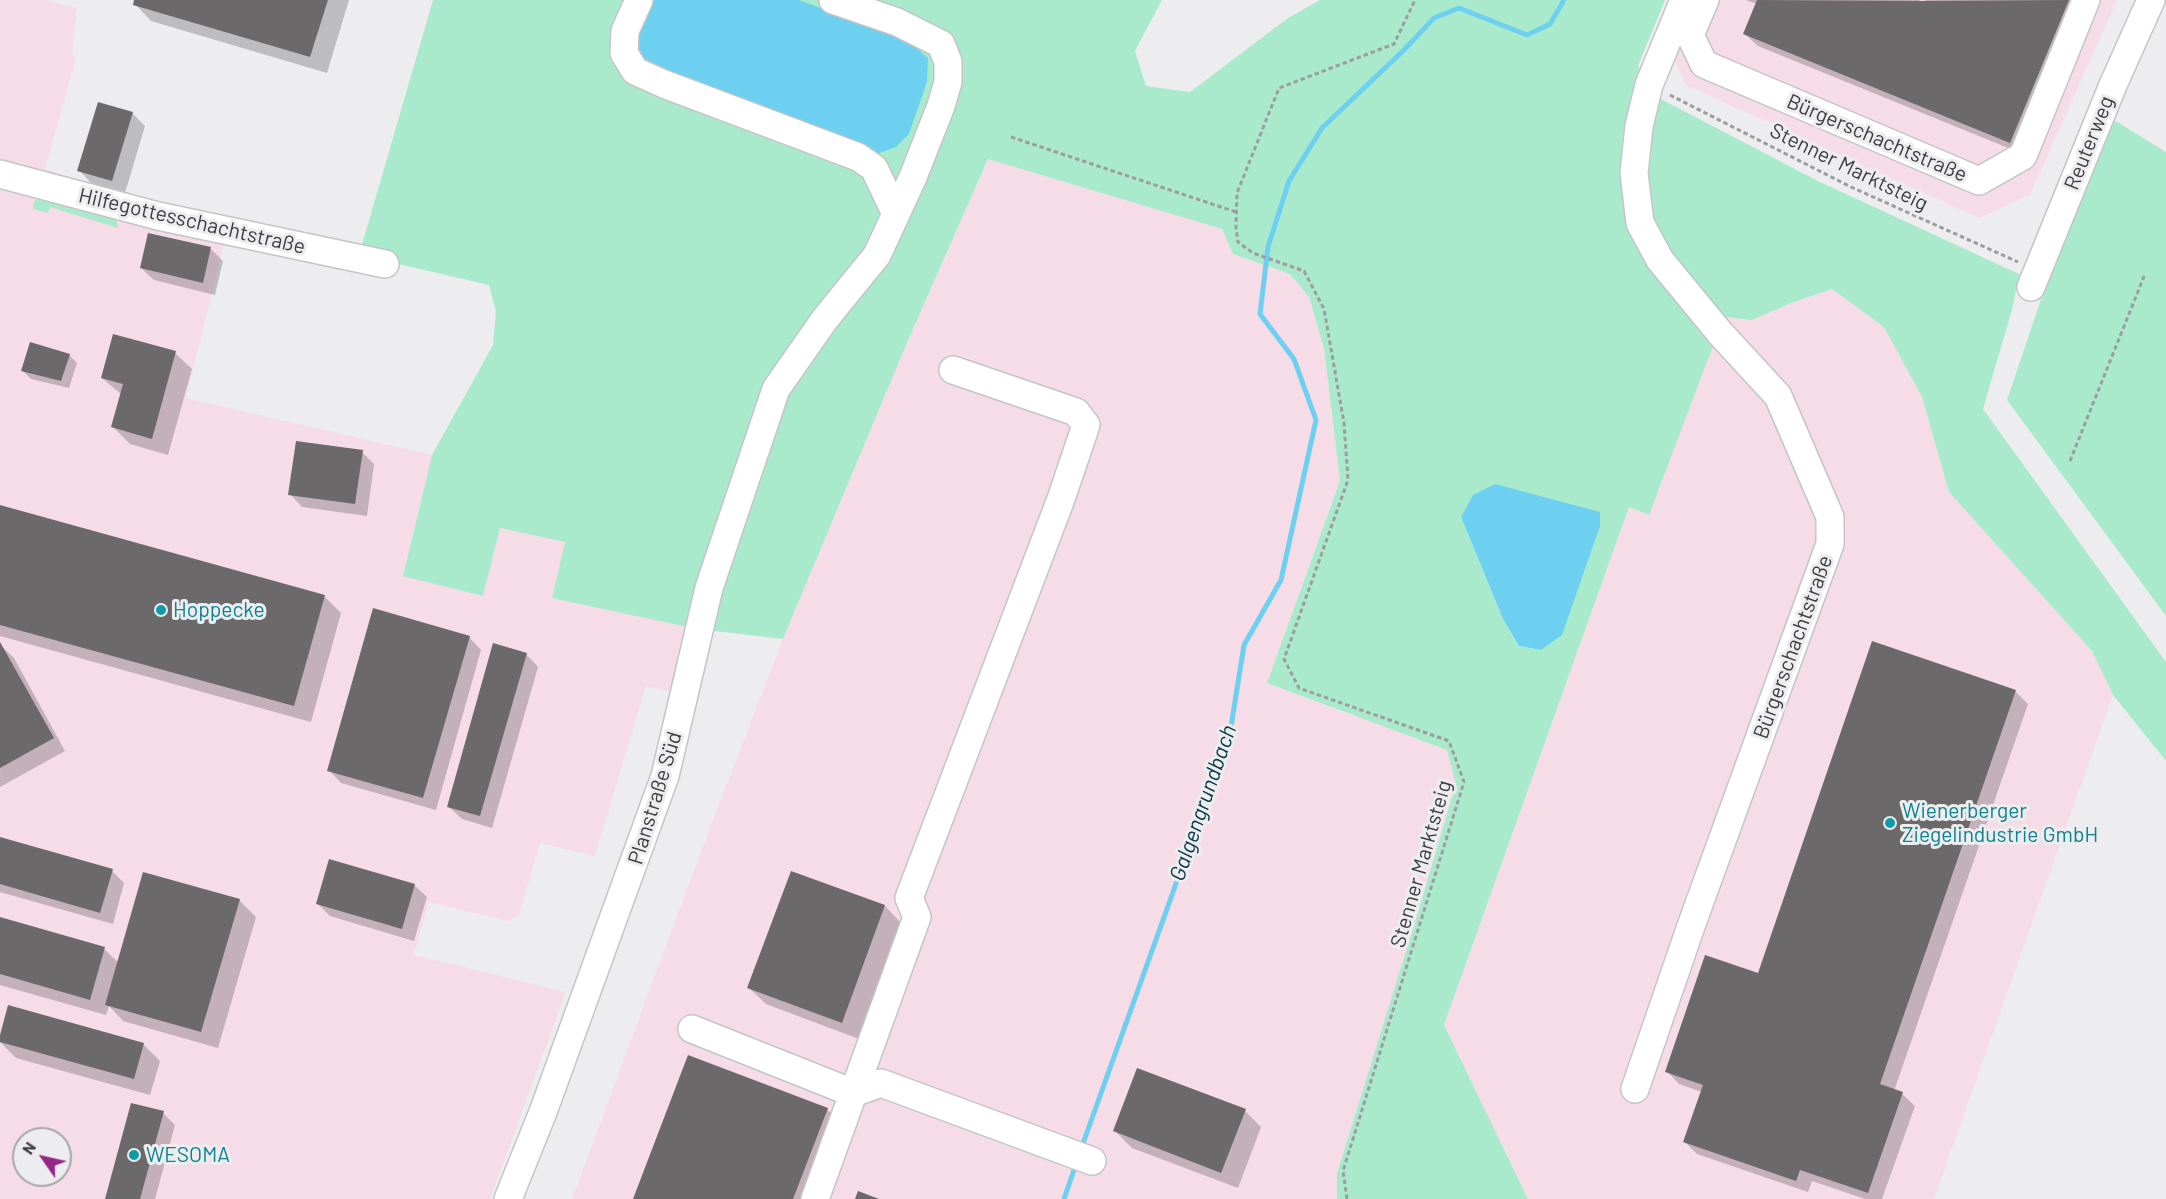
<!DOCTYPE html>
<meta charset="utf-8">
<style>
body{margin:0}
#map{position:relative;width:2166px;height:1199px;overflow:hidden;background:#ededf0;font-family:Barlow,sans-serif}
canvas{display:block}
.north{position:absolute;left:12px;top:1127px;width:60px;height:60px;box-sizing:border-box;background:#ededf0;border:2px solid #a6a7a9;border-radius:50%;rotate:304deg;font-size:16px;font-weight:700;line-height:24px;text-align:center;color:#3c3d3e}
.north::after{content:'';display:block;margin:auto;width:21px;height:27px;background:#952788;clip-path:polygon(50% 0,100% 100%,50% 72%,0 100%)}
</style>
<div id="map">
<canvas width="2166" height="1199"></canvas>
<div class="north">N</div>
</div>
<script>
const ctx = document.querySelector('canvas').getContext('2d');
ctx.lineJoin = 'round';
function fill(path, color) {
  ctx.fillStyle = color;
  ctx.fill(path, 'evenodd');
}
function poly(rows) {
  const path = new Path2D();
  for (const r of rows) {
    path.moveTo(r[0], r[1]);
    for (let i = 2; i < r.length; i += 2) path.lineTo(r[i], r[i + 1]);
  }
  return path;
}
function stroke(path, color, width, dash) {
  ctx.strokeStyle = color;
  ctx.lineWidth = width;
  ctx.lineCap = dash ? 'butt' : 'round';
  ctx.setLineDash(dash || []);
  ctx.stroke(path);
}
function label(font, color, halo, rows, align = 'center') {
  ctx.font = font + ' Barlow,sans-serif';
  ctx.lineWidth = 6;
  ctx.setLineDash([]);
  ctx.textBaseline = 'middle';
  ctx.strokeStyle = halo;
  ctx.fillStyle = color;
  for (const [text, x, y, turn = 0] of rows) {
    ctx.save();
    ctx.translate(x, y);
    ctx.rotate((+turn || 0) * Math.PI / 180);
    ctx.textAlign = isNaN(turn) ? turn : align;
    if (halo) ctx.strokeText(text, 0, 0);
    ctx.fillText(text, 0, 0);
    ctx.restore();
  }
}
fill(poly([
 [0,0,46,0,77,8,72,50,75,62,45,169,228,227,186,398,432,455,403,575,482,596,499,527,565,542,552,597,697,629,674,693,646,686,595,856,540,843,519,915,508,921,429,902,414,955,566,992,490,1199,0,1199],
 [24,1139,60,1139,60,1175,24,1175],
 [1696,0,2117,0,2030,195,1979,218,1686,85,1673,57],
 [988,159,1222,229,1233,254,1290,274,1309,297,1324,348,1340,481,1267,683,1448,750,1456,784,1414,929,1337,1173,1337,1199,572,1199,708,833,783,639,906,345],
 [1832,289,1884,327,1922,397,1949,492,2092,651,2113,695,1934,1199,1528,1199,1444,1025,1629,507,1649,514,1724,317,1752,320,1794,302]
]), '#f5dce6');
fill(poly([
 [433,0,1162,0,1135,51,1146,86,1190,92,1288,18,1320,0,1665,0,1638,66,1659,98,1818,181,2019,274,2013,306,1983,409,2166,662,2166,761,2113,695,2092,651,1949,492,1922,397,1884,327,1832,289,1794,302,1752,320,1724,317,1649,515,1629,507,1444,1025,1528,1199,1337,1199,1337,1173,1413,929,1456,784,1447,750,1267,683,1340,481,1324,348,1309,297,1290,274,1233,254,1222,229,988,159,906,345,783,639,697,629,552,598,565,542,500,528,483,596,403,576,432,455,493,345,496,311,489,285,359,255],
 [1461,517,1542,650,1519,646,1503,619],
 [2109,117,2166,152,2166,616,2007,400,2058,249],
 [40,198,116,218,118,228,50,207,48,213,33,209,34,202]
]), '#aaeacc');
fill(poly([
 [647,0,799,0,907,40,928,58,927,82,909,134,896,147,871,156,635,59,632,37],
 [1495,484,1600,512,1600,526,1562,635,1541,650,1519,646,1503,619,1461,517,1473,495]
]), '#6ed0f0');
fill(poly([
 [136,0,349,0,327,73,151,21,135,4],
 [1746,0,1919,0,1924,3,1925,0,2086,0,2023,154,1758,46,1745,34,1757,4],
 [132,113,145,126,125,193,91,183,79,170],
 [149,234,211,249,223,261,215,295,154,280,141,268],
 [175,353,192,369,168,455,130,444,113,427,122,395,102,378],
 [69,355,77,363,69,388,31,379,23,371],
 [362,452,374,464,367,516,302,507,290,494],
 [0,507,325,597,341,613,311,722,0,636],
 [469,637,481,650,436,810,341,783,329,770],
 [1,646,14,658,65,751,0,787],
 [526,654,538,667,492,828,462,819,449,807],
 [2015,691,2028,704,1894,1091,1902,1094,1915,1106,1882,1199,1865,1199,1812,1181,1808,1192,1697,1154,1685,1142,1702,1092,1679,1084,1667,1071,1759,975],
 [0,839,112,871,124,883,113,924,0,892],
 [792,872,885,906,901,923,859,1039,766,1004,749,988],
 [414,885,427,897,414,941,330,916,317,903],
 [239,900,256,917,218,1048,123,1021,109,1006,106,1015,0,985,0,919,104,949,119,963],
 [0,1042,143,1044,160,1061,150,1095,16,1058],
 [827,1109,843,1126,815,1199,635,1199],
 [1245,1111,1261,1127,1238,1188,1132,1148,1115,1131],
 [163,1113,175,1125,155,1199,107,1199]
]), '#0003');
stroke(poly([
 [1081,1149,1230,733,1244,645,1281,580,1316,420,1294,359,1260,314,1268,247,1289,181,1322,128,1405,49,1434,18,1459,8,1527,35,1550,24,1564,0],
 [1064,1199,1076,1164]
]), '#6ed0f0', 5);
fill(poly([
 [134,0,328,0,310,57,133,5],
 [1757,0,1923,1,2069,0,2010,143,1743,34],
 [98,102,133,112,112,181,77,171],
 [148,233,211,247,203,283,140,268],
 [113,334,176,351,152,439,111,427,123,384,101,378],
 [30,342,70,354,61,381,21,371],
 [296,441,363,450,355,504,288,495],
 [0,505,325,595,294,706,0,625],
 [373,608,470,636,423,798,327,771],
 [1872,641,2016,690,1880,1084,1903,1092,1868,1193,1800,1170,1796,1181,1683,1142,1703,1085,1665,1072,1705,955,1758,973],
 [0,642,54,738,0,768],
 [493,643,527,653,480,816,447,807],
 [0,837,113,869,100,913,0,884],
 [329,859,415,884,402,929,316,904],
 [791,871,885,905,842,1023,747,988],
 [143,872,240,899,201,1032,105,1005],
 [0,917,105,947,90,1000,0,974],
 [8,1005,144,1043,134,1079,0,1042,0,1035],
 [688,1055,828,1108,793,1199,633,1199],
 [1137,1068,1246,1109,1221,1173,1113,1131],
 [131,1103,164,1111,140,1199,105,1199],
 [858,1191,879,1199,855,1199]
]), '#6b696a');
const minor = poly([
 [639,0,625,31,624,53,635,71,664,84,858,157,874,168,896,214],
 [1705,0,1690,35,1704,64,1979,181,2023,156,2086,0],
 [0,174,158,216,385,264],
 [2031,287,2113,85,2151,0],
 [692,1029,853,1093,881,1083,1092,1161],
 [1635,1089,1691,926,1830,544,1830,517,1778,396,1720,333,1660,260,1640,223,1634,173,1639,126,1649,85,1684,0],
 [508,1199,543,1112,665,776,709,588,776,389,825,319,877,255,913,177,941,106,948,82,948,62,941,44,897,22,833,0],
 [815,1199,917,917,909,898,1061,499,1086,425,1076,412,953,370]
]);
stroke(minor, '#c4c5c7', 30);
stroke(poly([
 [1670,95,1851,187,2018,262],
 [1011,137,1236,212],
 [2070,461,2145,274],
 [1347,1199,1343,1171,1464,782,1449,741,1299,688,1284,659,1348,480,1344,423,1324,309,1304,271,1253,253,1238,242,1236,226,1237,193,1279,88,1394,44,1415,0]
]), '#9d9d9f', 3, [4.5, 3]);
stroke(minor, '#fff', 27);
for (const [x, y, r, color] of [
 [161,610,6,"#0f9aa8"],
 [1890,823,6,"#0f9aa8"],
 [134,1155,6,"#0f9aa8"]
]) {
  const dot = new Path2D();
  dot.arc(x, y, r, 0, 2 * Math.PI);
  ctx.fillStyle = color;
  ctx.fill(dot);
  stroke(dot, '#ededf0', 2);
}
label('21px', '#3c3d3e', '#ededf0', [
 ["Bürgerschachtstraße",1877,138,23],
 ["Reuterweg",2089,143,-68],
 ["Stenner Marktsteig",1849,167,26],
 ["Hilfegottesschachtstraße",192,221,13],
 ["Bürgerschachtstraße",1793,647,-70],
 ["Planstraße Süd",655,798,-73],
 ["Stenner Marktsteig",1421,864,-74]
]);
label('21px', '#0d838f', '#ededf0', [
 ["Hoppecke",173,610],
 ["Wienerberger",1902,811],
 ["Ziegelindustrie GmbH",1902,835],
 ["WESOMA",146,1155]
], 'left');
label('italic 22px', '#063643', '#ededf0', [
 ["Galgengrundbach",1203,803,-71]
]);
</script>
